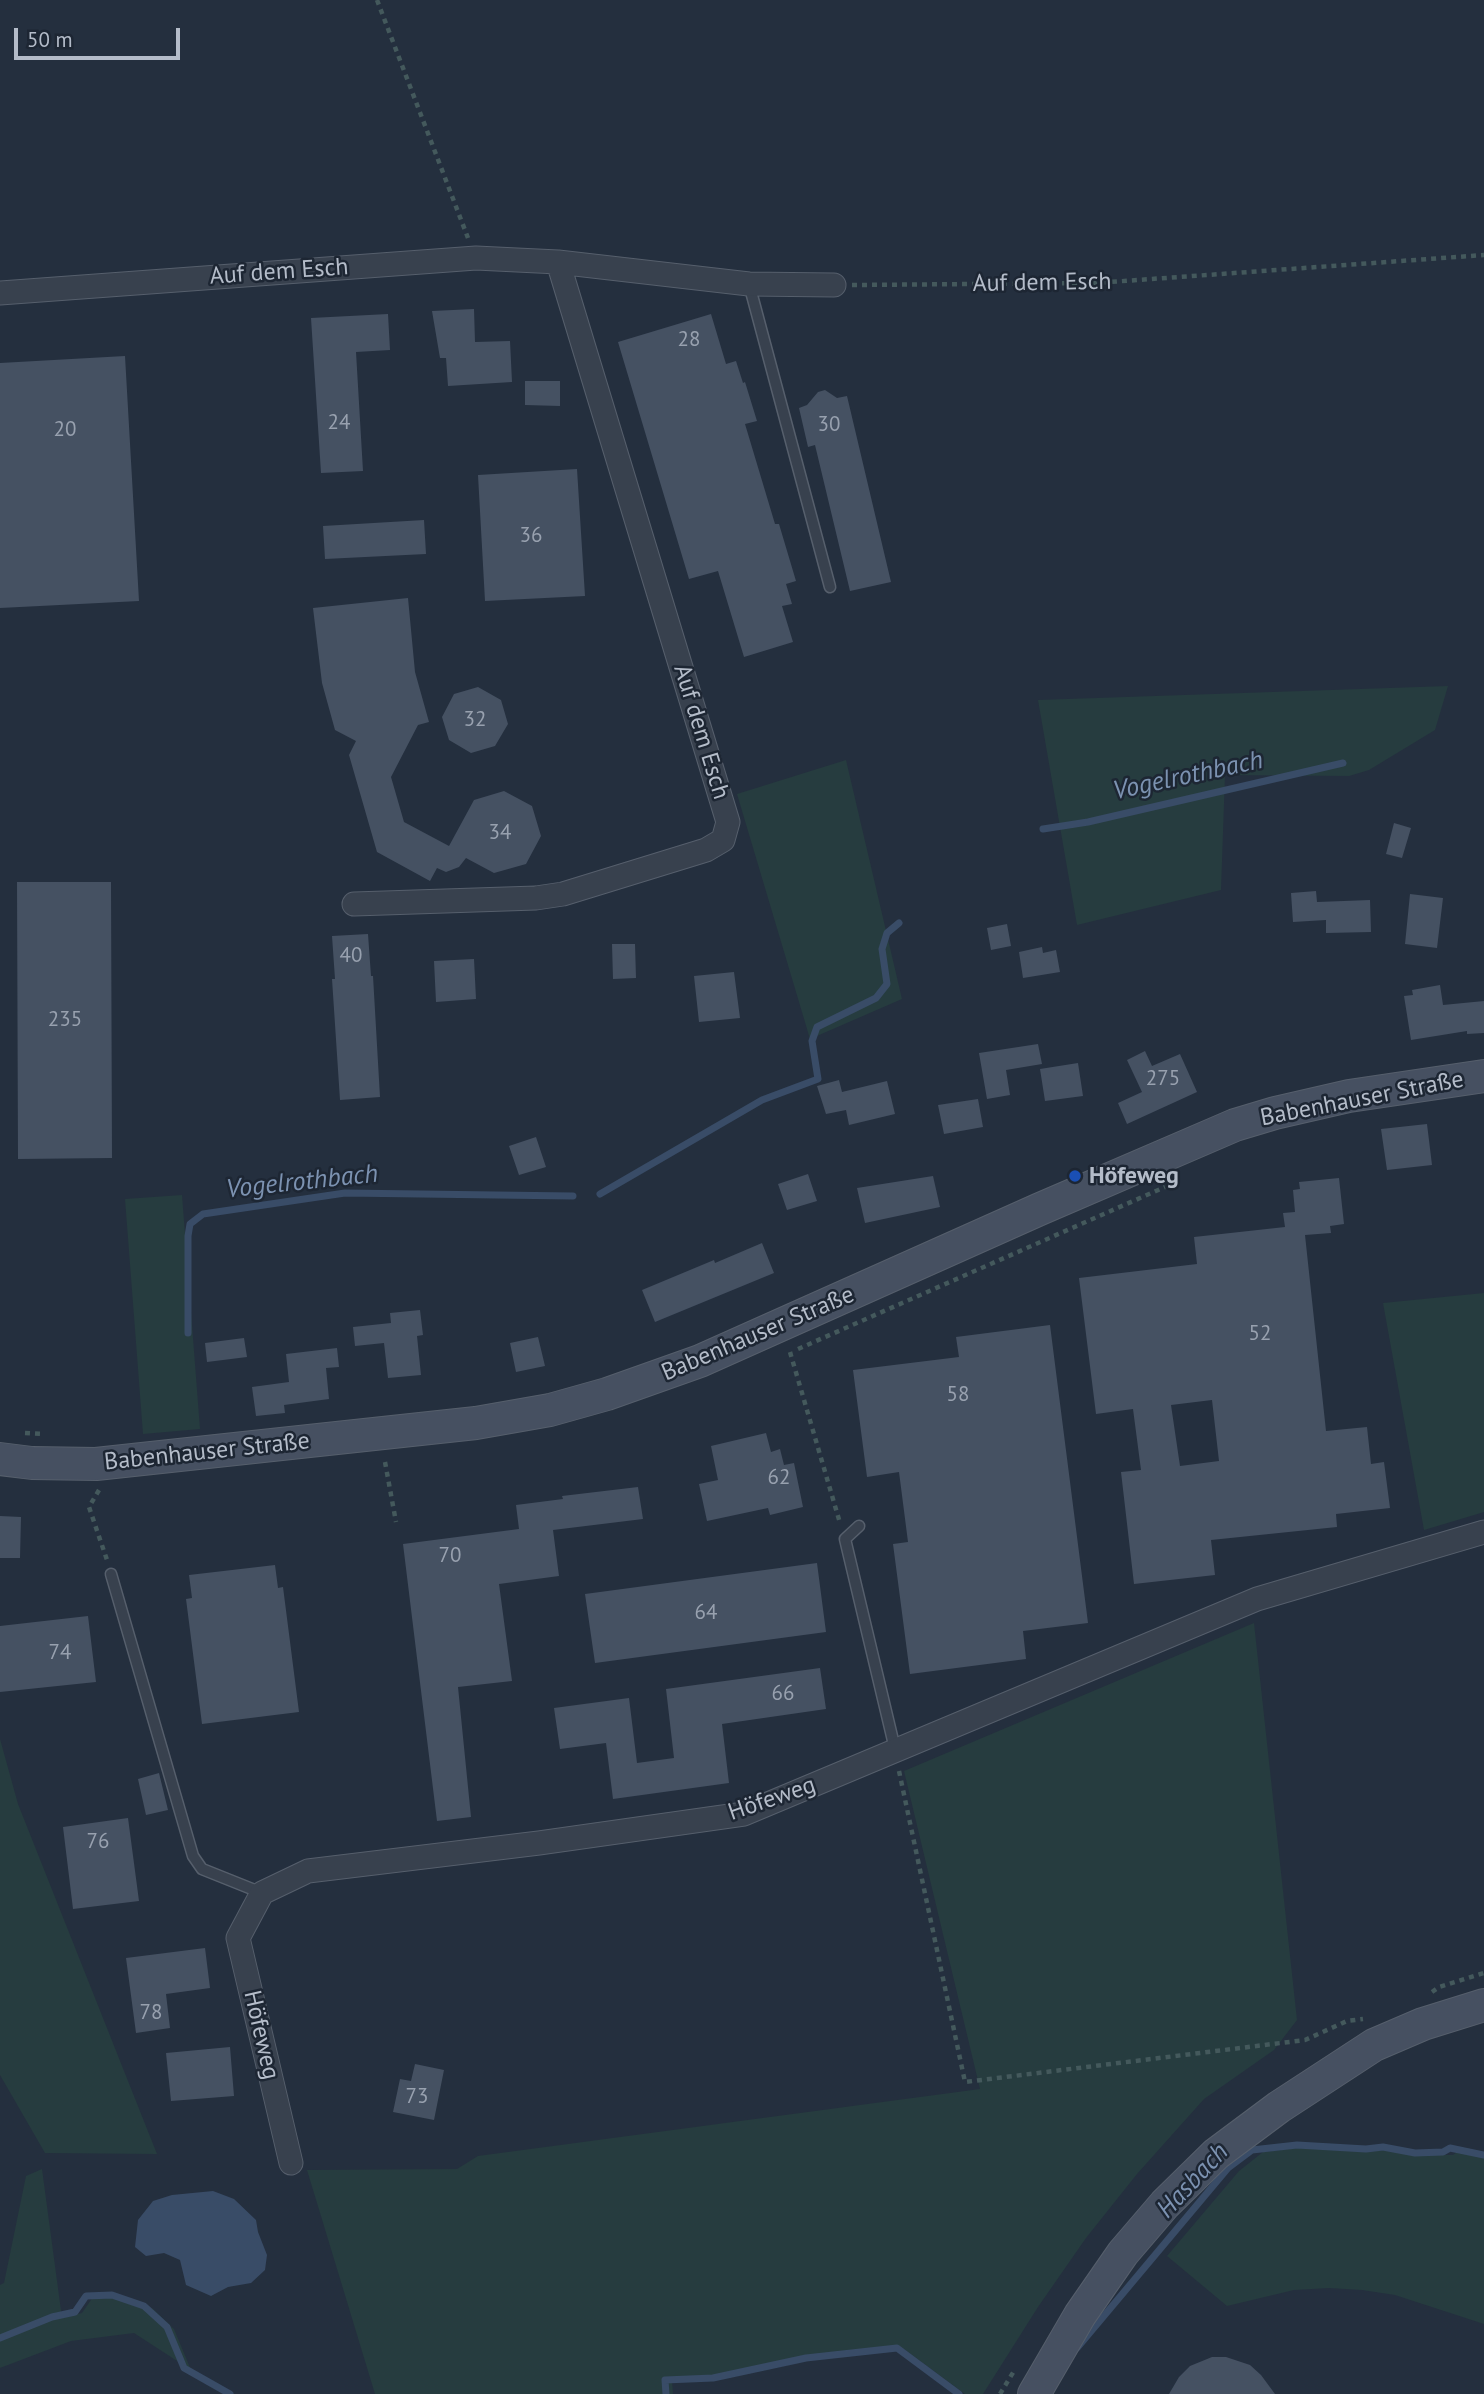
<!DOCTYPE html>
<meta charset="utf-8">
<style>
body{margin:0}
#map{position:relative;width:1484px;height:2394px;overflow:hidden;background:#242f3e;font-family:"PT Sans",sans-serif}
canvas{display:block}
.scale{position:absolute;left:14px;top:28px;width:166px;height:32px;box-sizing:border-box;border:4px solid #b4bcc9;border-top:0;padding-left:9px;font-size:21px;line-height:24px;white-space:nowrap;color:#b4bcc9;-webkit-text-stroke:5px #1d2633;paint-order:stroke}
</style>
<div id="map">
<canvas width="1484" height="2394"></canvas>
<div class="scale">50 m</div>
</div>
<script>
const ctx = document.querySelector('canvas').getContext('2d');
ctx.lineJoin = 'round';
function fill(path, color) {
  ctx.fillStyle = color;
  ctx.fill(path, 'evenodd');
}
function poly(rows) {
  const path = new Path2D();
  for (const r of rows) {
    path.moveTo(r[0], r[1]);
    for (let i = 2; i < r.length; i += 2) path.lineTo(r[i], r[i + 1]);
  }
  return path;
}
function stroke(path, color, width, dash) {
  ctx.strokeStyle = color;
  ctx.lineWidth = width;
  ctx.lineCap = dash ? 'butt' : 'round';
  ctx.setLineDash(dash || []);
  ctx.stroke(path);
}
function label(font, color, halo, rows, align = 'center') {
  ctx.font = font + ' "PT Sans",sans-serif';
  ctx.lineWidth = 5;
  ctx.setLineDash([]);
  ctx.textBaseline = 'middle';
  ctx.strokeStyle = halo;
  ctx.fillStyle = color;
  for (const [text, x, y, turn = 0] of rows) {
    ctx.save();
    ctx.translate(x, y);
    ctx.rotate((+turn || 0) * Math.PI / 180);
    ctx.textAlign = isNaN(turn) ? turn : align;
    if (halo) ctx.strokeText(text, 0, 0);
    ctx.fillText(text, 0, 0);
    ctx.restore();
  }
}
fill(poly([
 [1448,686,1435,730,1369,770,1349,776,1225,775,1221,890,1077,925,1038,700],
 [846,760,902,999,810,1039,737,794],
 [182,1195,200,1429,143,1434,125,1199],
 [1484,1293,1484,1512,1424,1530,1383,1303],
 [1254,1623,1297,2020,1274,2050,1204,2099,1137,2174,1086,2238,1038,2307,983,2394,965,2394,904,2349,814,2359,747,2374,672,2381,673,2394,375,2394,307,2170,457,2169,478,2156,980,2089,904,1771],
 [0,1739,18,1804,157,2154,45,2153,0,2075],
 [1308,2147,1377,2151,1393,2149,1425,2155,1453,2155,1460,2150,1484,2157,1484,2324,1395,2295,1362,2290,1329,2288,1294,2290,1227,2306,1167,2256,1239,2171,1263,2152],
 [42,2169,62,2318,82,2313,93,2297,119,2296,152,2308,174,2329,191,2370,134,2333,71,2341,0,2368,0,2285,4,2283,26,2176]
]), '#263c3f');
fill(poly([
 [213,2191,234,2199,256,2220,258,2232,267,2255,265,2270,251,2283,228,2287,211,2296,186,2285,180,2260,164,2253,146,2256,135,2247,138,2220,153,2201,172,2195]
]), '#394c67');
stroke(poly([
 [1043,829,1088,822,1343,763],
 [600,1194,762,1100,818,1079,812,1041,817,1027,876,998,887,984,882,949,887,933,899,923],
 [188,1333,188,1236,190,1224,203,1214,345,1193,573,1196],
 [0,2338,52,2317,75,2312,86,2296,112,2295,144,2306,167,2327,184,2368,230,2394],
 [1077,2348,1228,2168,1252,2150,1297,2145,1366,2149,1383,2147,1415,2153,1443,2152,1450,2148,1484,2155],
 [666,2394,665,2380,713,2378,806,2358,897,2348,959,2394]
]), '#394c67', 7);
fill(poly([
 [474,309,475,342,510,341,512,382,448,386,446,358,440,358,432,311],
 [388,314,390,350,356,352,363,471,321,473,311,318],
 [711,314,726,364,736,361,743,383,745,382,757,421,745,424,775,524,779,524,796,581,786,584,792,604,782,606,793,642,744,657,718,571,689,579,618,342],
 [125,356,139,601,0,608,0,363],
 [525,381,560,381,560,406,525,405],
 [825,390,837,398,847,396,891,582,850,591,815,445,808,447,799,408,807,405,818,392],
 [577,469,585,596,485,601,478,475],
 [424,520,426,554,325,559,323,526],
 [408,598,415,672,429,722,418,725,391,777,404,822,449,846,474,800,504,791,532,806,541,836,526,864,494,873,466,858,459,867,446,872,437,868,430,881,377,852,349,755,356,741,335,730,322,683,313,608],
 [478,687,501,700,508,724,495,746,471,753,449,740,442,717,454,694],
 [1394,823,1411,828,1402,858,1386,854],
 [17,882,111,882,112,1158,18,1159],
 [1316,891,1317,902,1370,900,1371,932,1326,933,1326,920,1293,922,1291,893],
 [1410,894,1443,898,1437,948,1405,944],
 [1007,924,1011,946,991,950,987,928],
 [368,934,371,976,373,976,380,1097,340,1100,332,979,335,979,332,936],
 [612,944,635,944,636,978,613,979],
 [1042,947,1043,953,1056,950,1060,972,1023,978,1019,952],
 [474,959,476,999,436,1002,434,961],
 [734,972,740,1018,699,1022,694,976],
 [1440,985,1443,1005,1484,1001,1484,1033,1467,1034,1467,1031,1411,1040,1404,996,1413,995,1412,990],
 [1038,1044,1042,1064,1006,1070,1010,1095,987,1099,979,1053],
 [1145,1051,1152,1066,1180,1054,1197,1092,1127,1124,1118,1103,1142,1092,1127,1060],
 [1078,1063,1083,1096,1045,1101,1040,1069],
 [839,1080,842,1092,887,1081,895,1114,849,1125,846,1110,826,1114,817,1086],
 [978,1099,983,1127,944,1134,938,1105],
 [1427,1124,1432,1165,1387,1170,1381,1129],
 [536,1137,546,1167,519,1175,509,1146],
 [808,1174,817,1201,787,1210,778,1184],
 [933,1176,940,1207,865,1223,857,1188],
 [1339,1178,1344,1224,1330,1226,1331,1233,1305,1235,1326,1431,1367,1427,1371,1464,1384,1462,1390,1508,1336,1514,1337,1527,1211,1540,1215,1575,1134,1584,1121,1472,1141,1470,1133,1409,1096,1414,1079,1278,1197,1264,1194,1237,1285,1227,1283,1213,1295,1212,1293,1190,1300,1189,1299,1182],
 [1212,1400,1219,1461,1180,1466,1171,1405],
 [762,1243,774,1273,655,1322,642,1290,714,1260,715,1263],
 [420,1310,423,1335,417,1336,421,1375,388,1378,384,1343,355,1346,353,1327,391,1323,390,1313],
 [1050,1325,1088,1623,1023,1631,1026,1659,910,1674,893,1544,908,1542,899,1472,867,1477,853,1370,959,1357,956,1337],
 [538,1337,545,1366,516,1372,510,1343],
 [244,1338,247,1357,207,1362,205,1343],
 [337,1348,339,1367,326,1368,329,1399,284,1405,285,1413,256,1416,252,1387,289,1382,286,1354],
 [766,1433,771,1452,780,1449,784,1465,794,1463,803,1507,770,1515,768,1508,707,1521,699,1484,718,1480,711,1446],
 [638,1487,643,1519,553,1530,559,1576,499,1584,512,1681,458,1687,471,1817,437,1821,403,1544,519,1529,516,1505,563,1499,562,1496],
 [0,1516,21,1517,20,1558,0,1558],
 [817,1563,826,1632,595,1663,585,1594],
 [275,1565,278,1588,283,1587,299,1712,202,1724,186,1599,192,1598,189,1575],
 [88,1616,96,1682,0,1692,0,1626],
 [820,1668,826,1709,722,1724,729,1783,613,1799,606,1743,560,1749,554,1708,629,1698,637,1763,674,1758,666,1689],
 [159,1773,168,1810,146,1815,138,1779],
 [128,1818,139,1901,73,1909,63,1827],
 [205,1948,210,1988,166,1994,170,2028,136,2033,126,1958],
 [230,2047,234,2096,171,2101,166,2053],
 [415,2064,444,2070,434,2120,393,2112,400,2079,411,2081],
 [1212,2357,1226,2357,1250,2365,1261,2375,1275,2394,1169,2394,1179,2377,1190,2366]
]), '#455162');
const lane = poly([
 [749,284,830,587],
 [859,1526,845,1539,895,1749],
 [111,1574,193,1856,202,1869,262,1893]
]);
const street = poly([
 [0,293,476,258,558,262,749,284,834,285],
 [354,904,536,898,563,894,706,850,723,840,728,822,721,799,558,262],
 [291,2163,238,1938,262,1893,308,1871,539,1843,744,1814,1257,1599,1484,1532]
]);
const secondary = poly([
 [0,1459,32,1463,96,1464,476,1423,550,1410,607,1394,700,1361,1040,1209,1235,1125,1275,1113,1349,1096,1484,1076],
 [1034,2394,1080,2315,1123,2253,1165,2204,1216,2154,1279,2107,1374,2045,1423,2024,1484,2005]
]);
stroke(lane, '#565f6c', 13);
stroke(street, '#565f6c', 25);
stroke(secondary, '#565f6c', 34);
stroke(poly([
 [377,0,468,238],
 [852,285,1096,283,1484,255],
 [798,1349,1165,1187],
 [790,1352,840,1523],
 [25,1433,44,1434],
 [385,1462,396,1522],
 [99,1490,89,1507,107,1560],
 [899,1771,965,2082,1305,2040,1347,2021,1363,2019],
 [1432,1992,1439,1987,1484,1973],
 [1000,2394,1014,2371]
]), '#44595c', 4.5, [5, 5]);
stroke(lane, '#38414e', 10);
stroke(street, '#38414e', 23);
stroke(secondary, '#465061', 32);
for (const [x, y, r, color] of [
 [1075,1176,7,"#1a4fb4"]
]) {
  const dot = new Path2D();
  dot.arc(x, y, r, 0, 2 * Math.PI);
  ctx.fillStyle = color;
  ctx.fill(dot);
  stroke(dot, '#1d2633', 2.5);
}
label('21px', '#98a1af', null, [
 ["28",689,340],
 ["24",339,423],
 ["30",829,425],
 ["20",65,430],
 ["36",531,536],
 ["32",475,720],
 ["34",500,833],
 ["40",351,956],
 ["235",65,1020],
 ["275",1163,1079],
 ["52",1260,1334],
 ["58",958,1395],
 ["62",779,1478],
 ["70",450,1556],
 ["64",706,1613],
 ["74",60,1653],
 ["66",783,1694],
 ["76",98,1842],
 ["78",151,2013],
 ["73",417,2097]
]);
label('24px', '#b4bcc9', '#1d2633', [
 ["Auf dem Esch",279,272,-4],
 ["Auf dem Esch",1042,283,-1],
 ["Auf dem Esch",701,732,73],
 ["Babenhauser Straße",1362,1099,-11],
 ["Babenhauser Straße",758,1334,-23],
 ["Babenhauser Straße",207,1452,-6],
 ["Höfeweg",772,1799,-19],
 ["Höfeweg",261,2035,77]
]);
label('bold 24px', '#b4bcc9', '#1d2633', [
 ["Höfeweg",1089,1176]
], 'left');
label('italic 26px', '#7c92b1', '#1d2633', [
 ["Vogelrothbach",1188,776,-12],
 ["Vogelrothbach",302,1182,-6],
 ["Hasbach",1193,2181,-47]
]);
</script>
